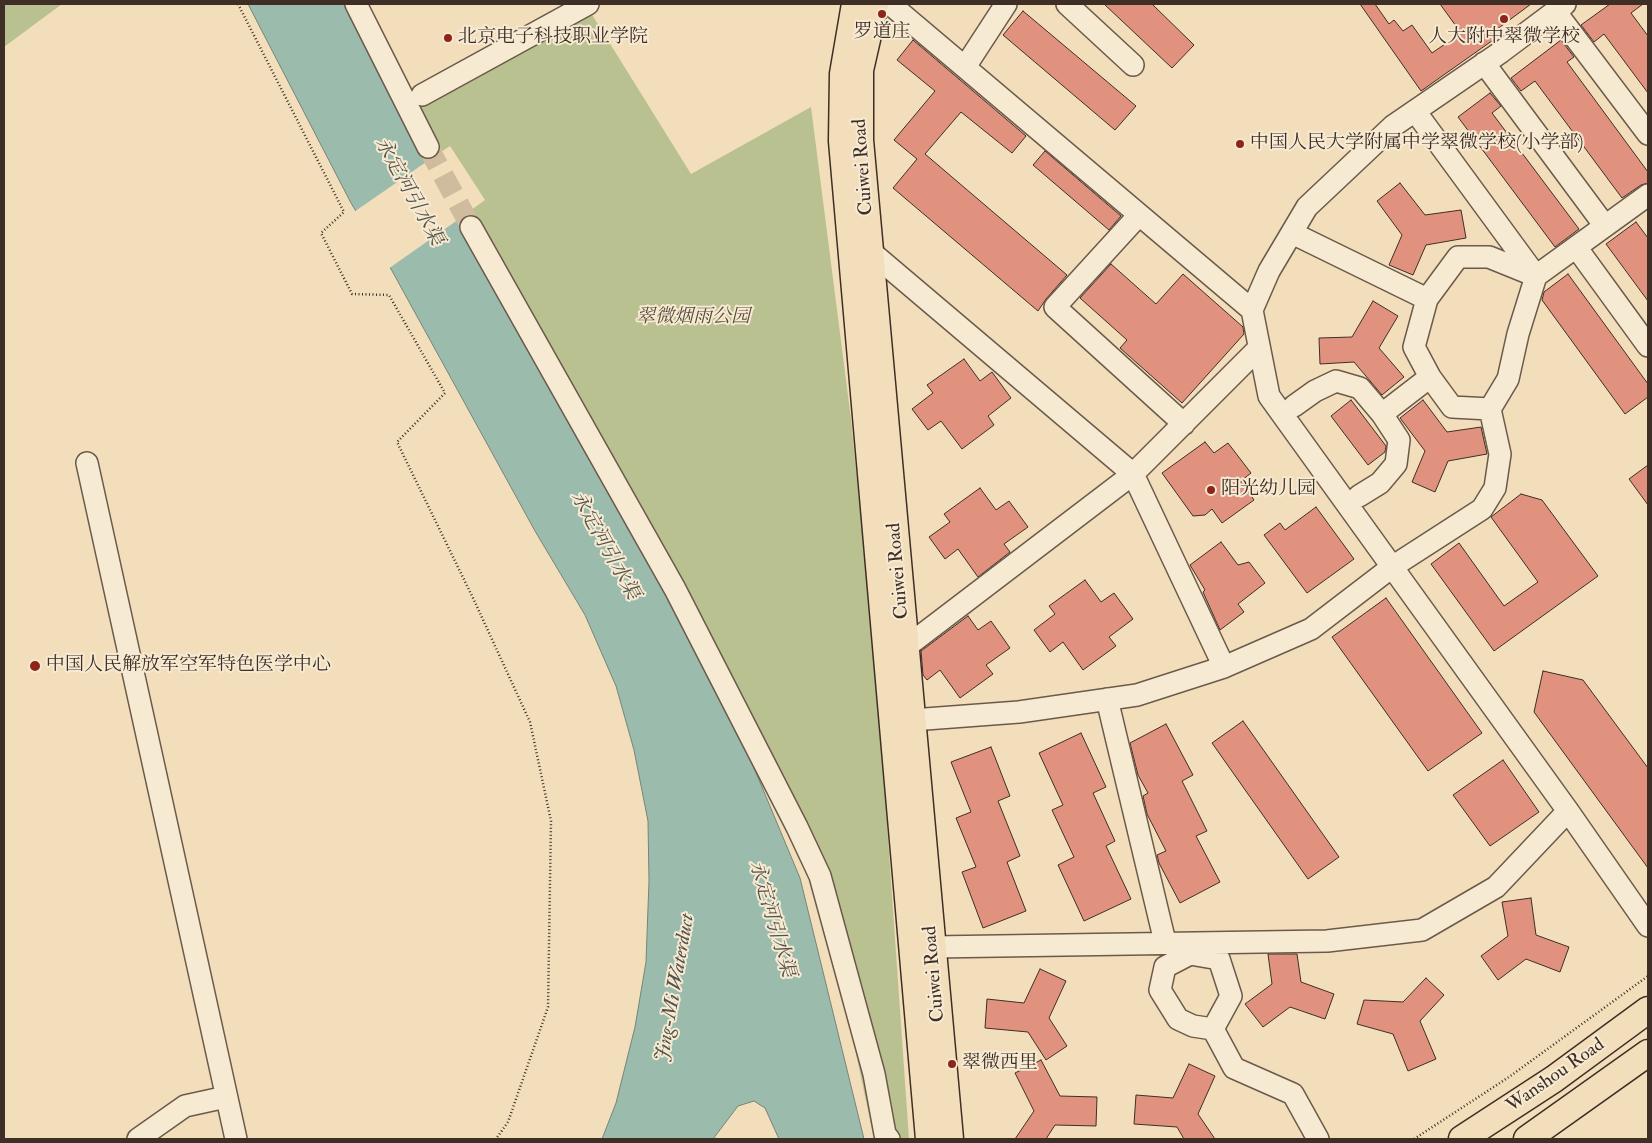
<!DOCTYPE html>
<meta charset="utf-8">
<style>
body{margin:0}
#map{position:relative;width:1652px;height:1143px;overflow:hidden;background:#f3debb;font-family:"IM FELL Double Pica",serif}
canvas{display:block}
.frame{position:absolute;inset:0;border:5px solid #3e2e26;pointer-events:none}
</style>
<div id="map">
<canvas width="1652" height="1143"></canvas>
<div class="frame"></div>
</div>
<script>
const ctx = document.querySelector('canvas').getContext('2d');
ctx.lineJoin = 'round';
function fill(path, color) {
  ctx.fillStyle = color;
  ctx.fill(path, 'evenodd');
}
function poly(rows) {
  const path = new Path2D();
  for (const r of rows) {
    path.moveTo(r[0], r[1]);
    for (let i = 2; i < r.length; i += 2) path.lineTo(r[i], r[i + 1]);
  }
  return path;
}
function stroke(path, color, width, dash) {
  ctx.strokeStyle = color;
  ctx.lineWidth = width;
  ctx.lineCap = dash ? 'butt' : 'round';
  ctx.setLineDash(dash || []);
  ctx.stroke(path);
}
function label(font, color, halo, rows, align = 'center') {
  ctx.font = font + ' "IM FELL Double Pica","Noto Serif SC",serif';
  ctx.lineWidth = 4;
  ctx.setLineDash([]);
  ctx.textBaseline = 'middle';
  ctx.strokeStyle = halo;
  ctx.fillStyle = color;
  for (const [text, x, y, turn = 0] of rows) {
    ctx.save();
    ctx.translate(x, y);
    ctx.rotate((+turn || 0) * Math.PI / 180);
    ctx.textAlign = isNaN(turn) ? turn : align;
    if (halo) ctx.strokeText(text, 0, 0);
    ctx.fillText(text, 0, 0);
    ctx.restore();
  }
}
fill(poly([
 [4,4,62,4,4,47],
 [591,13,691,174,811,107,851,419,877,680,909,1139,874,1139,823,897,673,575,467,213,485,200,450,146,436,155,416,110]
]), '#bac191');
const water = poly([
 [248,4,347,4,426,159,711,665,800,878,864,1139,779,1139,765,1108,754,1101,738,1106,713,1139,602,1139,616,1103,635,1027,646,962,649,881,648,821,634,750,616,686,585,615,535,531,391,269,351,203,248,4]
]);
fill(water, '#9bbcad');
stroke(water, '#768377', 1);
fill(poly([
 [429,160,462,217,388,269,354,212]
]), '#f3debb');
const building = poly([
 [1104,4,1152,4,1194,45,1172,68,1104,4],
 [1360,4,1375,4,1389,24,1394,20,1403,31,1412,25,1432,53,1461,33,1440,4,1531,4,1492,33,1496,38,1421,91,1360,4],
 [1610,4,1643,4,1631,13,1648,36,1648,93,1604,34,1594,42,1581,25,1610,4],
 [1023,11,1136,106,1115,130,1003,35,1023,11],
 [913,40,1026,136,1012,153,961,112,925,154,1067,275,1046,299,1038,311,893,188,917,159,894,140,935,91,897,60,913,40],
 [1561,40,1574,57,1567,62,1648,172,1648,183,1641,185,1622,198,1535,81,1521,91,1511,78,1561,40],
 [1490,93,1501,106,1492,113,1579,229,1555,247,1458,117,1490,93],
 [1045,151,1121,216,1109,230,1033,165,1045,151],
 [1400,183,1425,215,1461,210,1466,238,1426,245,1413,275,1389,265,1402,235,1377,201,1400,183],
 [1636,222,1648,238,1648,301,1606,244,1636,222],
 [1111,264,1156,304,1183,274,1243,327,1244,334,1182,403,1120,348,1127,340,1080,298,1111,264],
 [1568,274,1648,384,1648,397,1625,414,1542,300,1544,292,1568,274],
 [1373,301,1398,316,1379,348,1404,377,1382,395,1354,362,1320,364,1319,338,1352,337,1373,301],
 [964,359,980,381,992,372,1011,398,988,416,994,425,962,449,941,421,928,430,912,409,933,393,927,385,964,359],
 [1351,400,1386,446,1385,452,1368,465,1331,416,1351,400],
 [1423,400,1447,432,1481,427,1487,454,1448,461,1435,492,1412,482,1425,451,1400,418,1423,400],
 [1205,442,1214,453,1228,443,1251,473,1241,481,1254,500,1222,523,1212,509,1205,515,1193,516,1162,473,1205,442],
 [1648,465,1648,505,1629,479,1648,465],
 [980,488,996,510,1009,501,1028,527,1004,544,1010,552,978,577,958,549,945,559,929,537,950,522,944,514,980,488],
 [1521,494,1542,500,1598,576,1494,651,1431,564,1459,543,1504,606,1538,582,1491,517,1521,494],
 [1316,507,1354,559,1307,593,1264,535,1280,523,1285,530,1316,507],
 [1221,542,1238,565,1249,562,1265,583,1238,604,1244,612,1220,630,1203,592,1205,590,1190,565,1221,542],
 [1085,580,1101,602,1114,593,1133,619,1109,637,1116,646,1083,670,1063,642,1050,652,1034,630,1055,614,1049,606,1085,580],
 [1386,598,1482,733,1428,771,1332,637,1386,598],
 [968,616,978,630,991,621,1010,648,986,665,993,674,960,698,940,670,927,680,923,675,921,651,968,616],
 [1543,671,1583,680,1648,768,1648,868,1534,712,1543,671],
 [1243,721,1339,857,1308,879,1212,743,1243,721],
 [1166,724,1193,775,1182,781,1207,831,1196,836,1220,882,1180,903,1159,863,1157,855,1166,851,1147,814,1143,796,1148,793,1138,775,1130,743,1166,724],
 [1081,733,1106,787,1093,793,1115,841,1106,846,1131,899,1084,921,1058,865,1074,857,1052,810,1063,805,1039,753,1081,733],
 [991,747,1010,796,998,801,1020,856,1007,862,1026,911,983,928,962,872,976,867,956,818,971,812,951,762,991,747],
 [1503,760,1539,812,1490,846,1453,795,1503,760],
 [1531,898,1536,935,1569,947,1560,972,1526,959,1498,980,1481,956,1508,936,1502,902,1531,898],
 [1268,954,1297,954,1301,982,1334,994,1325,1019,1290,1007,1263,1027,1245,1004,1272,984,1268,954],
 [1040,969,1066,981,1049,1018,1067,1046,1046,1060,1028,1032,985,1028,987,999,1024,1003,1040,969],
 [1426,978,1444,995,1420,1021,1436,1059,1408,1071,1393,1034,1357,1024,1364,1000,1403,1002,1426,978],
 [1041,1060,1060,1096,1097,1097,1096,1126,1055,1125,1046,1139,1015,1139,1034,1111,1015,1073,1041,1060],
 [1189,1064,1215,1076,1198,1114,1215,1139,1184,1139,1177,1127,1134,1124,1136,1095,1173,1098,1189,1064]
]);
fill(building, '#e0927f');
stroke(building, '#3e2e26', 1);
stroke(poly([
 [428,147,471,227]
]), '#cfbb9d', 21, [21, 11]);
const minor = poly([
 [356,4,428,147],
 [890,4,1252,310],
 [1067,4,1133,65],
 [1565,4,1501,52,1393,126,1307,207,1269,271,1252,310,1269,396,1568,811,1648,926],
 [1555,11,1648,134],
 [1484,63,1605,226],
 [965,67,1006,4],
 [422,95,588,4],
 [1415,111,1536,276],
 [1139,215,1055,307,1184,424],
 [471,227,675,589,797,827,820,876,874,1074,885,1134,889,1139],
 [1292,233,1427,299],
 [1576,247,1648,346],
 [871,252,1133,474,1224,667],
 [1294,406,1315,391,1336,381,1360,388,1382,414,1399,440,1396,464,1380,483,1359,496],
 [1490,409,1452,407,1430,377,1414,347,1427,299,1458,257,1489,257,1536,276],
 [1382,414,1430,377],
 [87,463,236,1139],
 [906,647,1133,474,1259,348],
 [1107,699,1165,942],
 [912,720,1019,712,1137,695,1224,667,1311,629,1392,567,1482,509,1495,488,1500,454,1490,409,1508,379,1518,334,1536,276,1648,195],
 [933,947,1327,941,1422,930,1496,887,1568,811],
 [1190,954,1219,959,1231,996,1213,1029,1193,1026,1178,1019,1160,990,1165,967,1190,954],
 [1213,1029,1234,1068,1293,1094,1318,1139],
 [138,1139,185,1106,226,1097]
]);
const major = poly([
 [855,4,843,74,842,141,929,1139],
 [875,4,860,70,860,140,950,1139],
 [1462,1139,1554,1079,1648,1010],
 [1527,1139,1648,1053]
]);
stroke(minor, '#6b5a4b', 24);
stroke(major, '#3e2e26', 29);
stroke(poly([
 [238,4,344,212,321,233,352,294,389,295,445,393,397,442,473,598,530,722,551,821,548,1007,508,1122,496,1139],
 [1414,1139,1509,1077,1648,976]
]), '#3e2e26', 2.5, [1, 2.5]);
stroke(minor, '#f7ead3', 21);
stroke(major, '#f3debb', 26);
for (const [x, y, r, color] of [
 [882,14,5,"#8f2418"],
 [1504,19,5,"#8f2418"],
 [448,38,5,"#8f2418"],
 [1240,144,5,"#8f2418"],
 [1211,490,5,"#8f2418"],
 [35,666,6,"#8f2418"],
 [952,1064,5,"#8f2418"]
]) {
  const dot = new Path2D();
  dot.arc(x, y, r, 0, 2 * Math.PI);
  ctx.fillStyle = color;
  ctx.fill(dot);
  stroke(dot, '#f7ead3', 2);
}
label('19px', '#3e2e26', '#f7ead3', [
 ["罗道庄",882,33,"center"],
 ["北京电子科技职业学院",458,38],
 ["人大附中翠微学校",1504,38,"center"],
 ["中国人民大学附属中学翠微学校(小学部)",1250,144],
 ["阳光幼儿园",1221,490],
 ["中国人民解放军空军特色医学中心",46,666],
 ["翠微西里",962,1064]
], 'left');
label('19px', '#3e2e26', '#f7ead3', [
 ["Cuiwei Road",864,167,-94],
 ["Cuiwei Road",899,571,-95],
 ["Cuiwei Road",935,974,-95],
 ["Wanshou Road",1556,1076,-35]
]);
label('italic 19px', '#574b3b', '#f7ead3', [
 ["翠微烟雨公园",693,318]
]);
label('italic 20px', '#555248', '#f7ead3', [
 ["永定河引水渠",408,192,61],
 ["永定河引水渠",604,546,61],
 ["永定河引水渠",771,919,74],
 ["Jing-Mi Waterduct",676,988,-80]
]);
</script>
